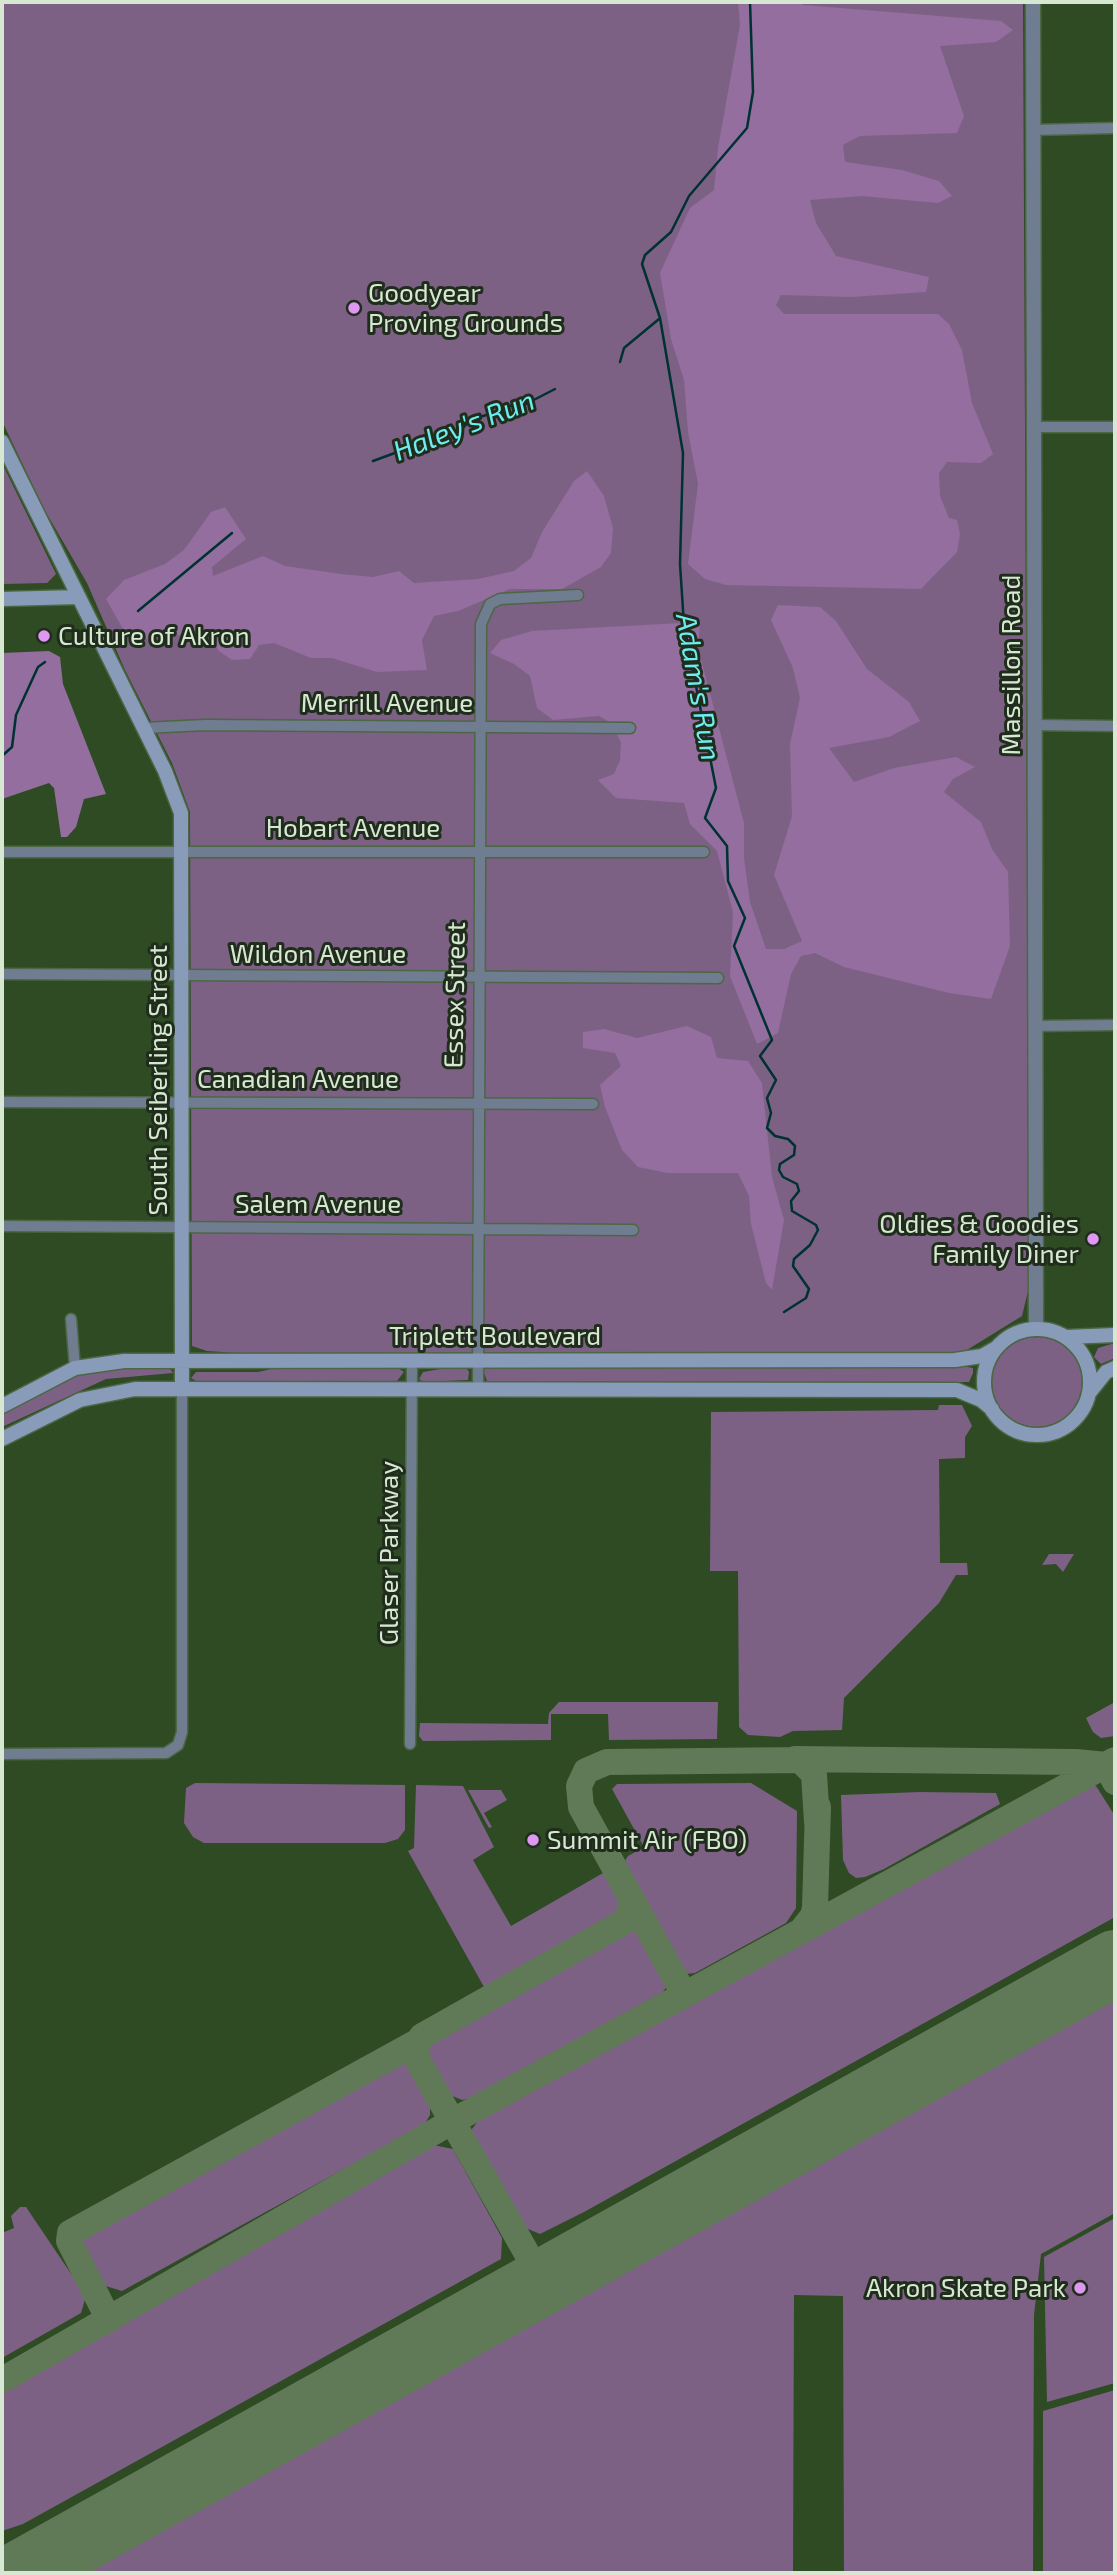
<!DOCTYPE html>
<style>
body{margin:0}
#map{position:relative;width:1117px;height:2575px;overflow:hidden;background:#2e4b24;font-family:"Exo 2",sans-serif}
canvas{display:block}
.frame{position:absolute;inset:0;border:4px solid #d6e8d1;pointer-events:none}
</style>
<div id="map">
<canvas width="1117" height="2575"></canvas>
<div class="frame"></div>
</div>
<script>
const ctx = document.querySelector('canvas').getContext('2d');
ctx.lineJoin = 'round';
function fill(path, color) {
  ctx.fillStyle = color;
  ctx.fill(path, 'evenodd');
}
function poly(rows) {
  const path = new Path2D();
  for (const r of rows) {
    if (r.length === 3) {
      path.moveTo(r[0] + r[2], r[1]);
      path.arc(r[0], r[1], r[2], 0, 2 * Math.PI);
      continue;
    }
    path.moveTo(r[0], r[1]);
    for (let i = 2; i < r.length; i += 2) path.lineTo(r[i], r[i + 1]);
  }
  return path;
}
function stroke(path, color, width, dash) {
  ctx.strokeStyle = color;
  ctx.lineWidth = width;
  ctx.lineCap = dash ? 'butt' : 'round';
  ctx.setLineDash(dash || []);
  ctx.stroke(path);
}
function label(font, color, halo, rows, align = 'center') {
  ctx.font = font + ' "Exo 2",sans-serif';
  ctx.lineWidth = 6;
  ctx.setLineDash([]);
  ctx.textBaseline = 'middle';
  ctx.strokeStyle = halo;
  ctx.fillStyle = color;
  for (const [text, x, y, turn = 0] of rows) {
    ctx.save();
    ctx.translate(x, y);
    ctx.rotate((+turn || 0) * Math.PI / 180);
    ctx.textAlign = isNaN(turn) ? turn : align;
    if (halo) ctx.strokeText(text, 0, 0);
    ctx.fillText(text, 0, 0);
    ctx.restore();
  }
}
fill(poly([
 [2,2,1023,2,1029,1287,1022,1316,962,1353,266,1355,207,1351,192,1346,190,812,172,763,125,670,87,583,44,509,2,421],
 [2,463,56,574,47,583,2,584],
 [1037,1382,45],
 [1115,1343,1115,1358,1101,1364,1094,1357,1098,1348],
 [458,1366,466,1367,469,1372,468,1380,423,1382,419,1379,423,1372],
 [488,1366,967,1367,973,1368,973,1373,969,1382,514,1382,487,1381,483,1370],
 [127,1367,169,1367,173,1373,106,1379,2,1427,2,1412,78,1374],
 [280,1367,397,1367,404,1372,397,1381,196,1381,191,1378,196,1372,258,1372],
 [939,1405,962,1405,972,1426,965,1437,965,1458,939,1459,940,1563,967,1563,968,1575,956,1575,939,1603,844,1698,842,1730,793,1731,780,1737,748,1735,739,1727,738,1571,710,1571,711,1412,938,1410],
 [1049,1554,1074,1554,1063,1572,1056,1564,1042,1565],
 [559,1702,718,1702,717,1739,609,1740,608,1714,551,1714,551,1740,423,1741,419,1736,420,1723,548,1724,549,1713],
 [1115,1702,1115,1736,1101,1738,1093,1732,1086,1718],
 [195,1783,405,1785,405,1830,398,1839,385,1843,204,1843,193,1837,184,1823,186,1788],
 [751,1783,797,1811,796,1908,786,1923,695,1973,686,1974,681,1972,625,1870,623,1864,628,1856,644,1847,612,1789,617,1784],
 [1081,1783,1096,1786,1115,1816,1115,1917,584,2212,540,2234,521,2226,472,2136,472,2129,484,2113],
 [416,1785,463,1786,494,1847,473,1860,511,1926,603,1873,608,1875,625,1905,623,1915,494,1987,484,1987,408,1851,414,1848],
 [468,1790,501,1790,507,1800,484,1813,492,1827,489,1828],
 [920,1792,996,1793,1000,1804,884,1869,865,1877,856,1878,849,1873,843,1860,841,1795],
 [631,1928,639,1930,667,1979,668,1985,663,1992,471,2098,462,2100,450,2095,426,2054,424,2044,429,2038],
 [1115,1996,1115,2213,1041,2254,1034,2315,1033,2573,844,2573,843,2296,794,2295,793,2573,77,2573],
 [402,2057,408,2060,430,2101,430,2115,424,2125,122,2291,99,2284,78,2248,81,2235,92,2225],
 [433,2145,453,2149,502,2238,501,2259,23,2524,2,2531,2,2383],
 [20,2207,26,2207,86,2296,81,2313,2,2358,2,2233,14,2228,11,2216],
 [1115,2218,1115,2383,1047,2402,1044,2257],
 [1115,2390,1115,2573,1043,2573,1043,2411]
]), '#7d6185');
fill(poly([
 [738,2,801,2,803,5,1001,21,1013,30,996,42,940,46,964,116,957,133,860,136,843,145,845,162,902,170,939,181,952,196,938,203,862,196,810,200,816,223,836,256,929,277,926,292,851,297,781,295,776,305,784,314,938,314,949,324,962,350,972,403,993,454,981,463,947,462,939,473,940,496,949,518,957,520,960,534,957,552,921,589,726,585,705,579,688,564,698,484,688,432,684,380,671,339,660,273,690,208,714,190,718,148,740,25],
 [587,471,604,496,613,528,611,553,601,567,562,589,510,589,458,611,434,616,422,640,427,670,377,672,332,658,311,658,274,643,259,645,250,659,232,660,219,651,209,637,188,633,164,639,128,638,106,599,124,580,165,564,184,550,211,512,225,507,246,539,212,567,213,576,263,556,285,566,341,574,373,577,399,571,414,583,478,579,514,571,531,558,542,532,574,481],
 [778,605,820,607,836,621,867,669,909,702,920,721,889,737,829,748,854,782,894,768,956,757,975,767,953,779,944,792,981,822,992,849,1008,872,1010,946,991,999,949,993,844,967,815,953,801,956,791,974,778,1033,757,1044,730,976,733,912,717,851,690,824,684,803,616,798,598,780,614,774,620,760,621,742,611,723,599,716,553,720,537,708,530,676,514,664,490,653,501,640,532,631,700,622,698,648,744,823,744,858,750,902,766,949,784,949,802,941,774,875,792,816,790,744,800,698,793,668,771,620],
 [49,651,60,657,63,684,106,794,84,799,76,827,67,837,61,837,54,788,49,783,2,799,2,653],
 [687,1026,711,1037,717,1058,748,1061,762,1083,772,1177,784,1220,772,1290,766,1283,751,1224,749,1196,738,1173,668,1173,638,1167,622,1150,605,1107,600,1085,621,1066,615,1053,583,1048,583,1032,604,1029,637,1038]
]), '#936e9e');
stroke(poly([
 [750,2,753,92,747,128,689,196,671,232,645,255,642,264,660,318,683,453,680,564,684,625,716,788,705,818,727,846,728,881,745,918,734,946,772,1040,760,1056,776,1080,767,1098,771,1113,767,1128,775,1136,788,1139,795,1146,794,1155,780,1164,779,1170,783,1177,797,1184,799,1191,791,1201,792,1211,816,1225,818,1230,810,1245,794,1259,793,1266,809,1289,806,1298,784,1312],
 [620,362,624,348,659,319],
 [373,461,463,428,470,420,496,412,505,405,520,407,555,389],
 [138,611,232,533],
 [2,756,12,747,16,715,38,667,45,662]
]), '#003133', 2.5);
stroke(poly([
 [795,1759,1076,1762,1106,1765,1115,1782],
 [802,1930,813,1916,815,1908,818,1807],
 [684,1994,581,1807,579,1786,586,1771,607,1762,800,1760,814,1774,817,1822],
 [543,2282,417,2059,416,2046,422,2036,624,1922,631,1911,630,1896],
 [109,2320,69,2241,70,2233,419,2041],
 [2,2380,453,2121,1115,1760]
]), '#607a58', 26);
stroke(poly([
 [21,2573,1115,1963]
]), '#607a58', 66);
const minor = poly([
 [1033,130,1115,128],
 [1035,427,1115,427],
 [1035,725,1115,726],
 [144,728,205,725,630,728],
 [2,852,704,852],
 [2,974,718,978],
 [1036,1026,1115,1025],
 [2,1102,593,1104],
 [2,1226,633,1230],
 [71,1319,75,1368],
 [478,1388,481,624,490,604,500,599,578,595],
 [410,1744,412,1361],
 [2,1754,166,1753,178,1745,182,1732,182,1389]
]);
const tertiary = poly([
 [1033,2,1036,1329]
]);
const secondary = poly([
 [2,442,165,771,181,813,182,1389],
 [2,599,79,597],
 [1037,1382,53],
 [1067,1337,1115,1335],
 [1090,1392,1106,1372,1115,1368],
 [2,1406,75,1368,124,1361,955,1360,982,1356,996,1348],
 [2,1439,80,1400,135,1389,957,1390,981,1400,992,1409]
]);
stroke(minor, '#4c6743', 13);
stroke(tertiary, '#4c6743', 17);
stroke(secondary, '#4c6743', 17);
stroke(minor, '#707c8f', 10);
stroke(tertiary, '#707c8f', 14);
stroke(secondary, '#889cba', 14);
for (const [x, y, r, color] of [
 [354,308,7,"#de98f2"],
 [44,636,7,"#de98f2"],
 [1093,1239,7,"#de98f2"],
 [533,1840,7,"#de98f2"],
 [1080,2288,7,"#de98f2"]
]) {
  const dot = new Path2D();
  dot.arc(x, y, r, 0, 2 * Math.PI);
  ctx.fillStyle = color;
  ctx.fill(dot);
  stroke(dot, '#202d1c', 2.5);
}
label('26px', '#d6e8d1', '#202d1c', [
 ["Goodyear",368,293],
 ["Proving Grounds",368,323],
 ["Culture of Akron",58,636],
 ["Oldies & Goodies",1079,1224,"right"],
 ["Family Diner",1079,1254,"right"],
 ["Summit Air (FBO)",547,1840],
 ["Akron Skate Park",1066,2288,"right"]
], 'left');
label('26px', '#d6e8d1', '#202d1c', [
 ["Massillon Road",1011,665,-90],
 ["Merrill Avenue",387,703],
 ["Hobart Avenue",353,828],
 ["Wildon Avenue",318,954],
 ["Essex Street",455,995,-89],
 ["Canadian Avenue",298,1079],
 ["South Seiberling Street",158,1080,-90],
 ["Salem Avenue",318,1204],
 ["Triplett Boulevard",495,1336],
 ["Glaser Parkway",389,1553,-90]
]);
label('italic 28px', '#6eedf1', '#202d1c', [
 ["Haley's Run",464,426,-21],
 ["Adam's Run",698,687,80]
]);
</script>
